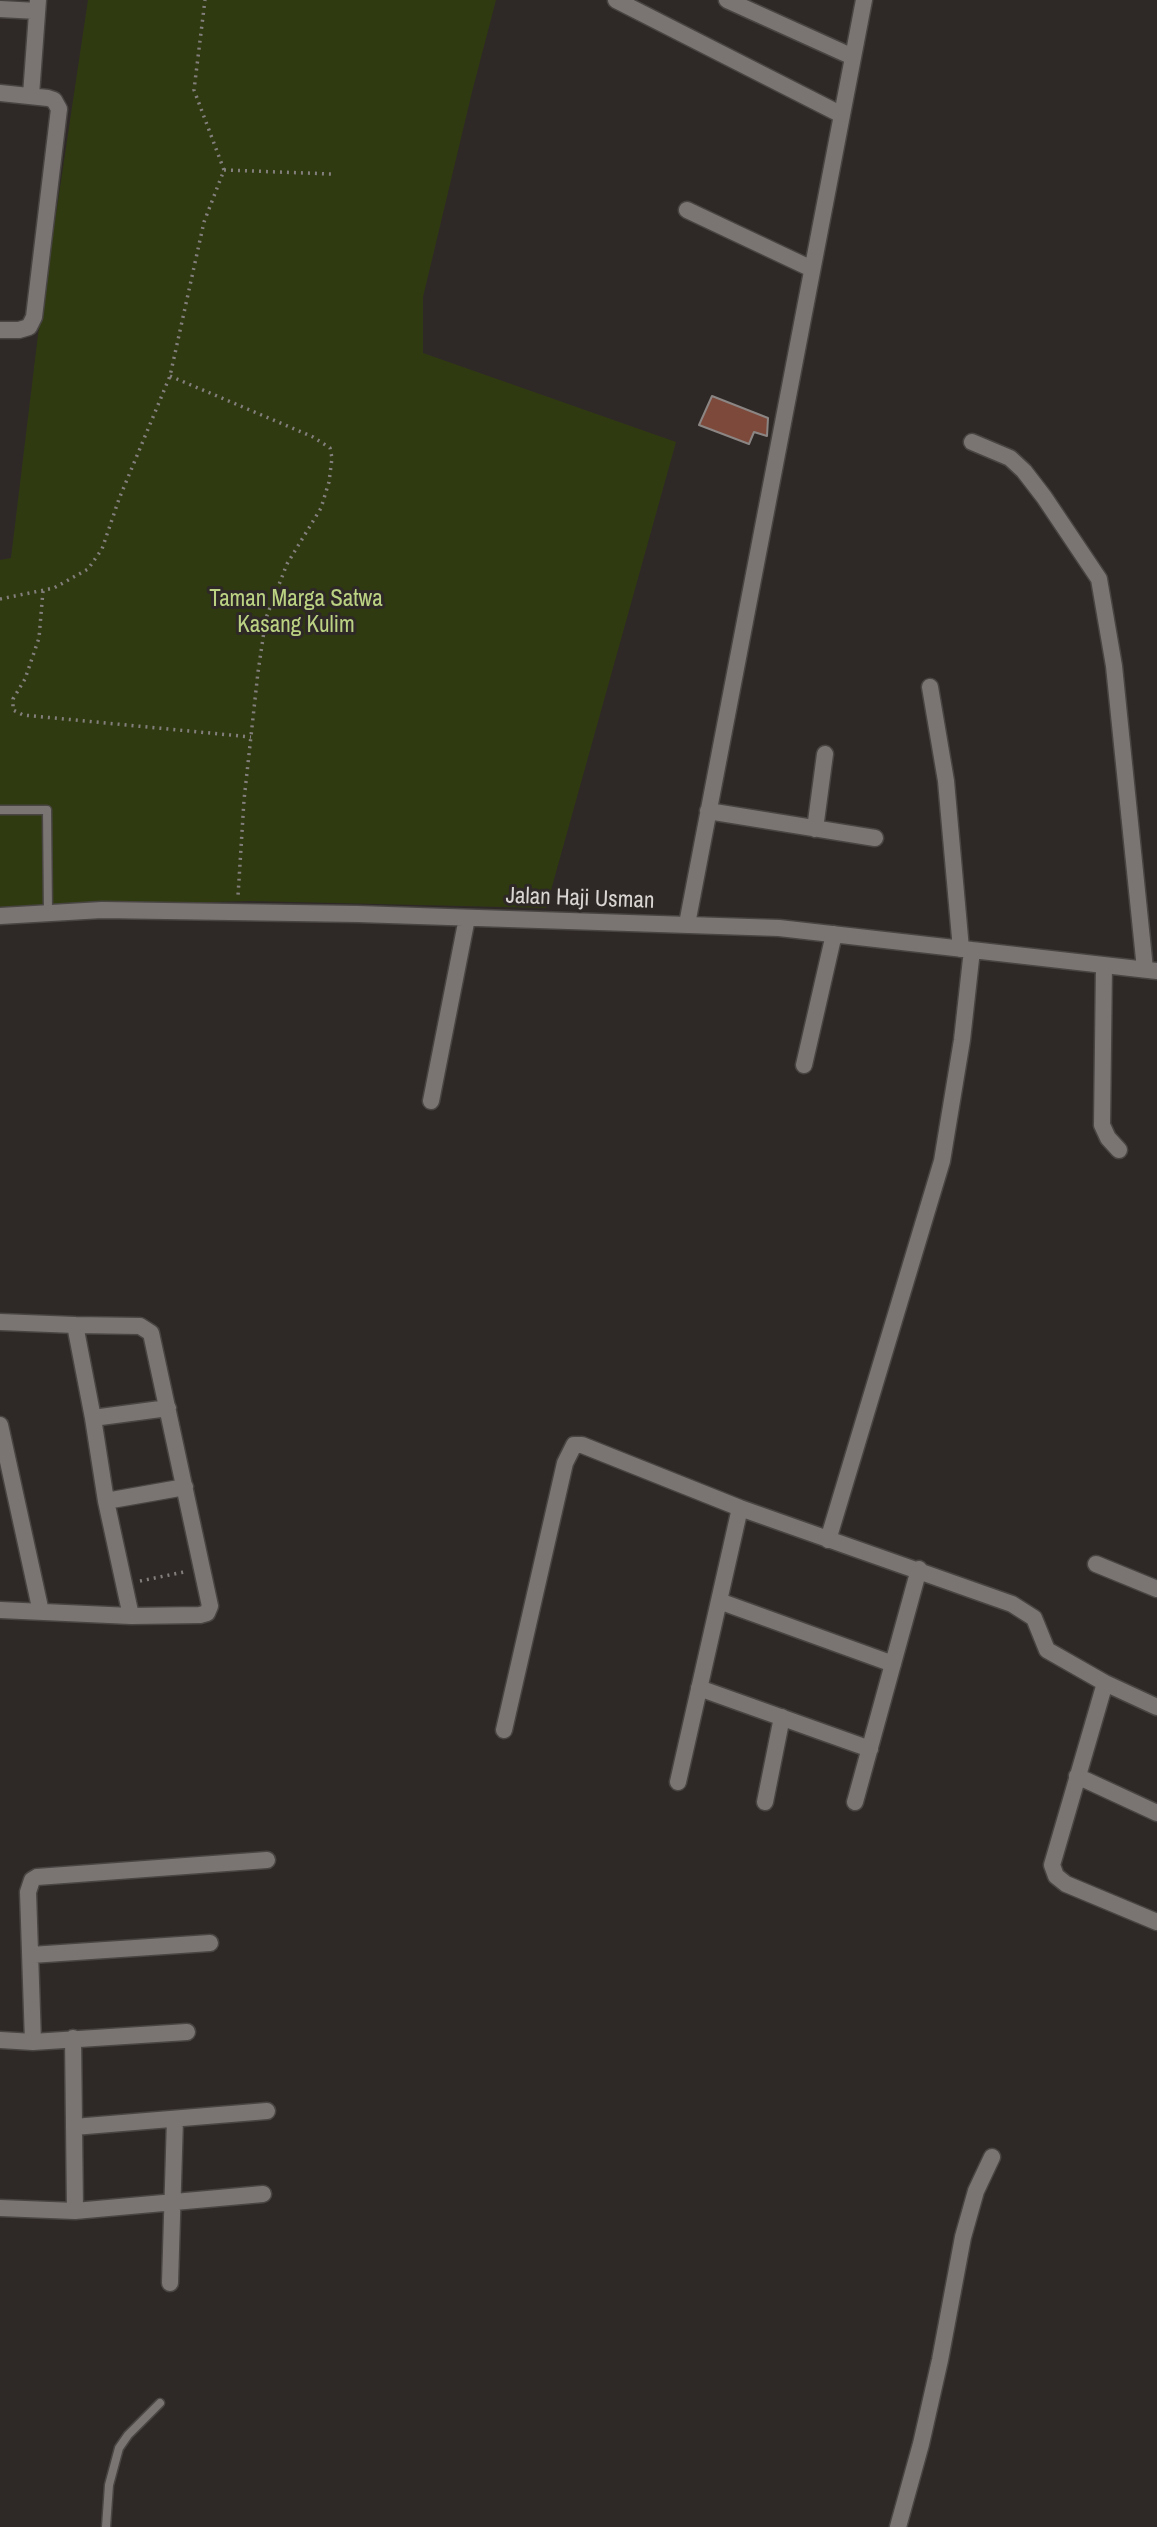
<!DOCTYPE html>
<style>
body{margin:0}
canvas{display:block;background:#2e2927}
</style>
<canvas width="1157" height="2527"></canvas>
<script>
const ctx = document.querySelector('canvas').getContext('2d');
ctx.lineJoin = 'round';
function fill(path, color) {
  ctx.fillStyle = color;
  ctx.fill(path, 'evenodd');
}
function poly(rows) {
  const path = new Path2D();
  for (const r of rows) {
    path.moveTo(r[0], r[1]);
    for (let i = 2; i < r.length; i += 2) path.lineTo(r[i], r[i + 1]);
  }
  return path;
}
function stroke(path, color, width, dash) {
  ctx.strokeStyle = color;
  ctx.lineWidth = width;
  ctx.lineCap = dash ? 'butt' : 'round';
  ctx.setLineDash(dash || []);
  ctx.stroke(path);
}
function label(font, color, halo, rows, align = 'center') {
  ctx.font = font + ' "Archivo Narrow",sans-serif';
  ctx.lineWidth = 6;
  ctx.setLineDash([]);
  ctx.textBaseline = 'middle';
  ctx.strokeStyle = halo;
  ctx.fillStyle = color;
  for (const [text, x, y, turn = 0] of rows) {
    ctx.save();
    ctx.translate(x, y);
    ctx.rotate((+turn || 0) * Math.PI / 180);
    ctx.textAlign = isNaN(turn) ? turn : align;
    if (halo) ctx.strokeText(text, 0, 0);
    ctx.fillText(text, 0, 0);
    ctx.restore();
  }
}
fill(poly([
 [88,0,496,0,472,92,423,297,423,353,676,442,546,908,250,901,0,907,0,560,11,558,38,335]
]), '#303a10');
const building = poly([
 [712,396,768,418,767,436,754,432,749,444,699,425,712,396]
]);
fill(building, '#7d493b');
stroke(building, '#8b8684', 2);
const service = poly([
 [0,810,47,810,48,913],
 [106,2527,109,2485,119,2448,128,2435,160,2403]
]);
const minor = poly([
 [616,0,842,115],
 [727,0,853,57],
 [0,9,37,11],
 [0,93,48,98,54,100,59,109,34,317,29,327,19,330,0,330],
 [31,95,38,0],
 [687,210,812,269],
 [972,442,1010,458,1024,471,1044,497,1099,579,1114,666,1145,969],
 [930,687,946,781,961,949],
 [708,811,875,838],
 [815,829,825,754],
 [0,916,102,910,358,914,779,928,1157,971],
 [687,924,864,0],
 [1104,965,1102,1125,1108,1138,1119,1150],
 [804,1065,834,934],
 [431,1101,467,918],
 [0,1322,75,1325,93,1418,106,1501,131,1616],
 [93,1418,168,1408],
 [0,1425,41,1612],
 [106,1501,185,1487],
 [828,1540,942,1161,962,1040,972,950],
 [1096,1564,1157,1589],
 [719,1601,893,1664],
 [0,1610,131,1616,200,1615,207,1613,210,1606,151,1333,140,1326,75,1325],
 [1105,1683,1052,1865,1056,1876,1066,1884,1157,1922],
 [699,1688,870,1749],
 [504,1730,565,1463,574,1445,582,1445,740,1508,1012,1604,1034,1618,1047,1650,1105,1683,1157,1707],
 [1077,1776,1157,1813],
 [678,1782,740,1508],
 [765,1802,782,1717],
 [855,1802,919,1569],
 [31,1955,210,1943],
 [73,2038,75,2211],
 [0,2040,33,2042,187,2032],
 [33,2042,28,1892,32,1880,37,1877,267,1860],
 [74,2127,267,2111],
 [0,2208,75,2211,263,2194],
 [170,2283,175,2119],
 [898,2527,921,2444,940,2360,963,2237,976,2191,992,2157]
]);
stroke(service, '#484543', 11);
stroke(minor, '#484543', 19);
stroke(poly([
 [224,170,332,174],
 [170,376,313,437,330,448,332,458,329,482,321,508,287,564,266,618,258,672,244,800,238,896],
 [43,591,39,638,25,679,13,699,13,710,23,715,251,737],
 [0,599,54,588,88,569,102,549,119,499,170,376,204,222,224,170,194,90,205,0],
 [140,1581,184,1572]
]), '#837f7d', 3.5, [2, 5]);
stroke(service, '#7a7573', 8);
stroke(minor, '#7a7573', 16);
label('23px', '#bbd283', '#2e2927', [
 ["Taman Marga Satwa",296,600],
 ["Kasang Kulim",296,626]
]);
label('23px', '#d8d5d3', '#2e2927', [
 ["Jalan Haji Usman",580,899,2]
]);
</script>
